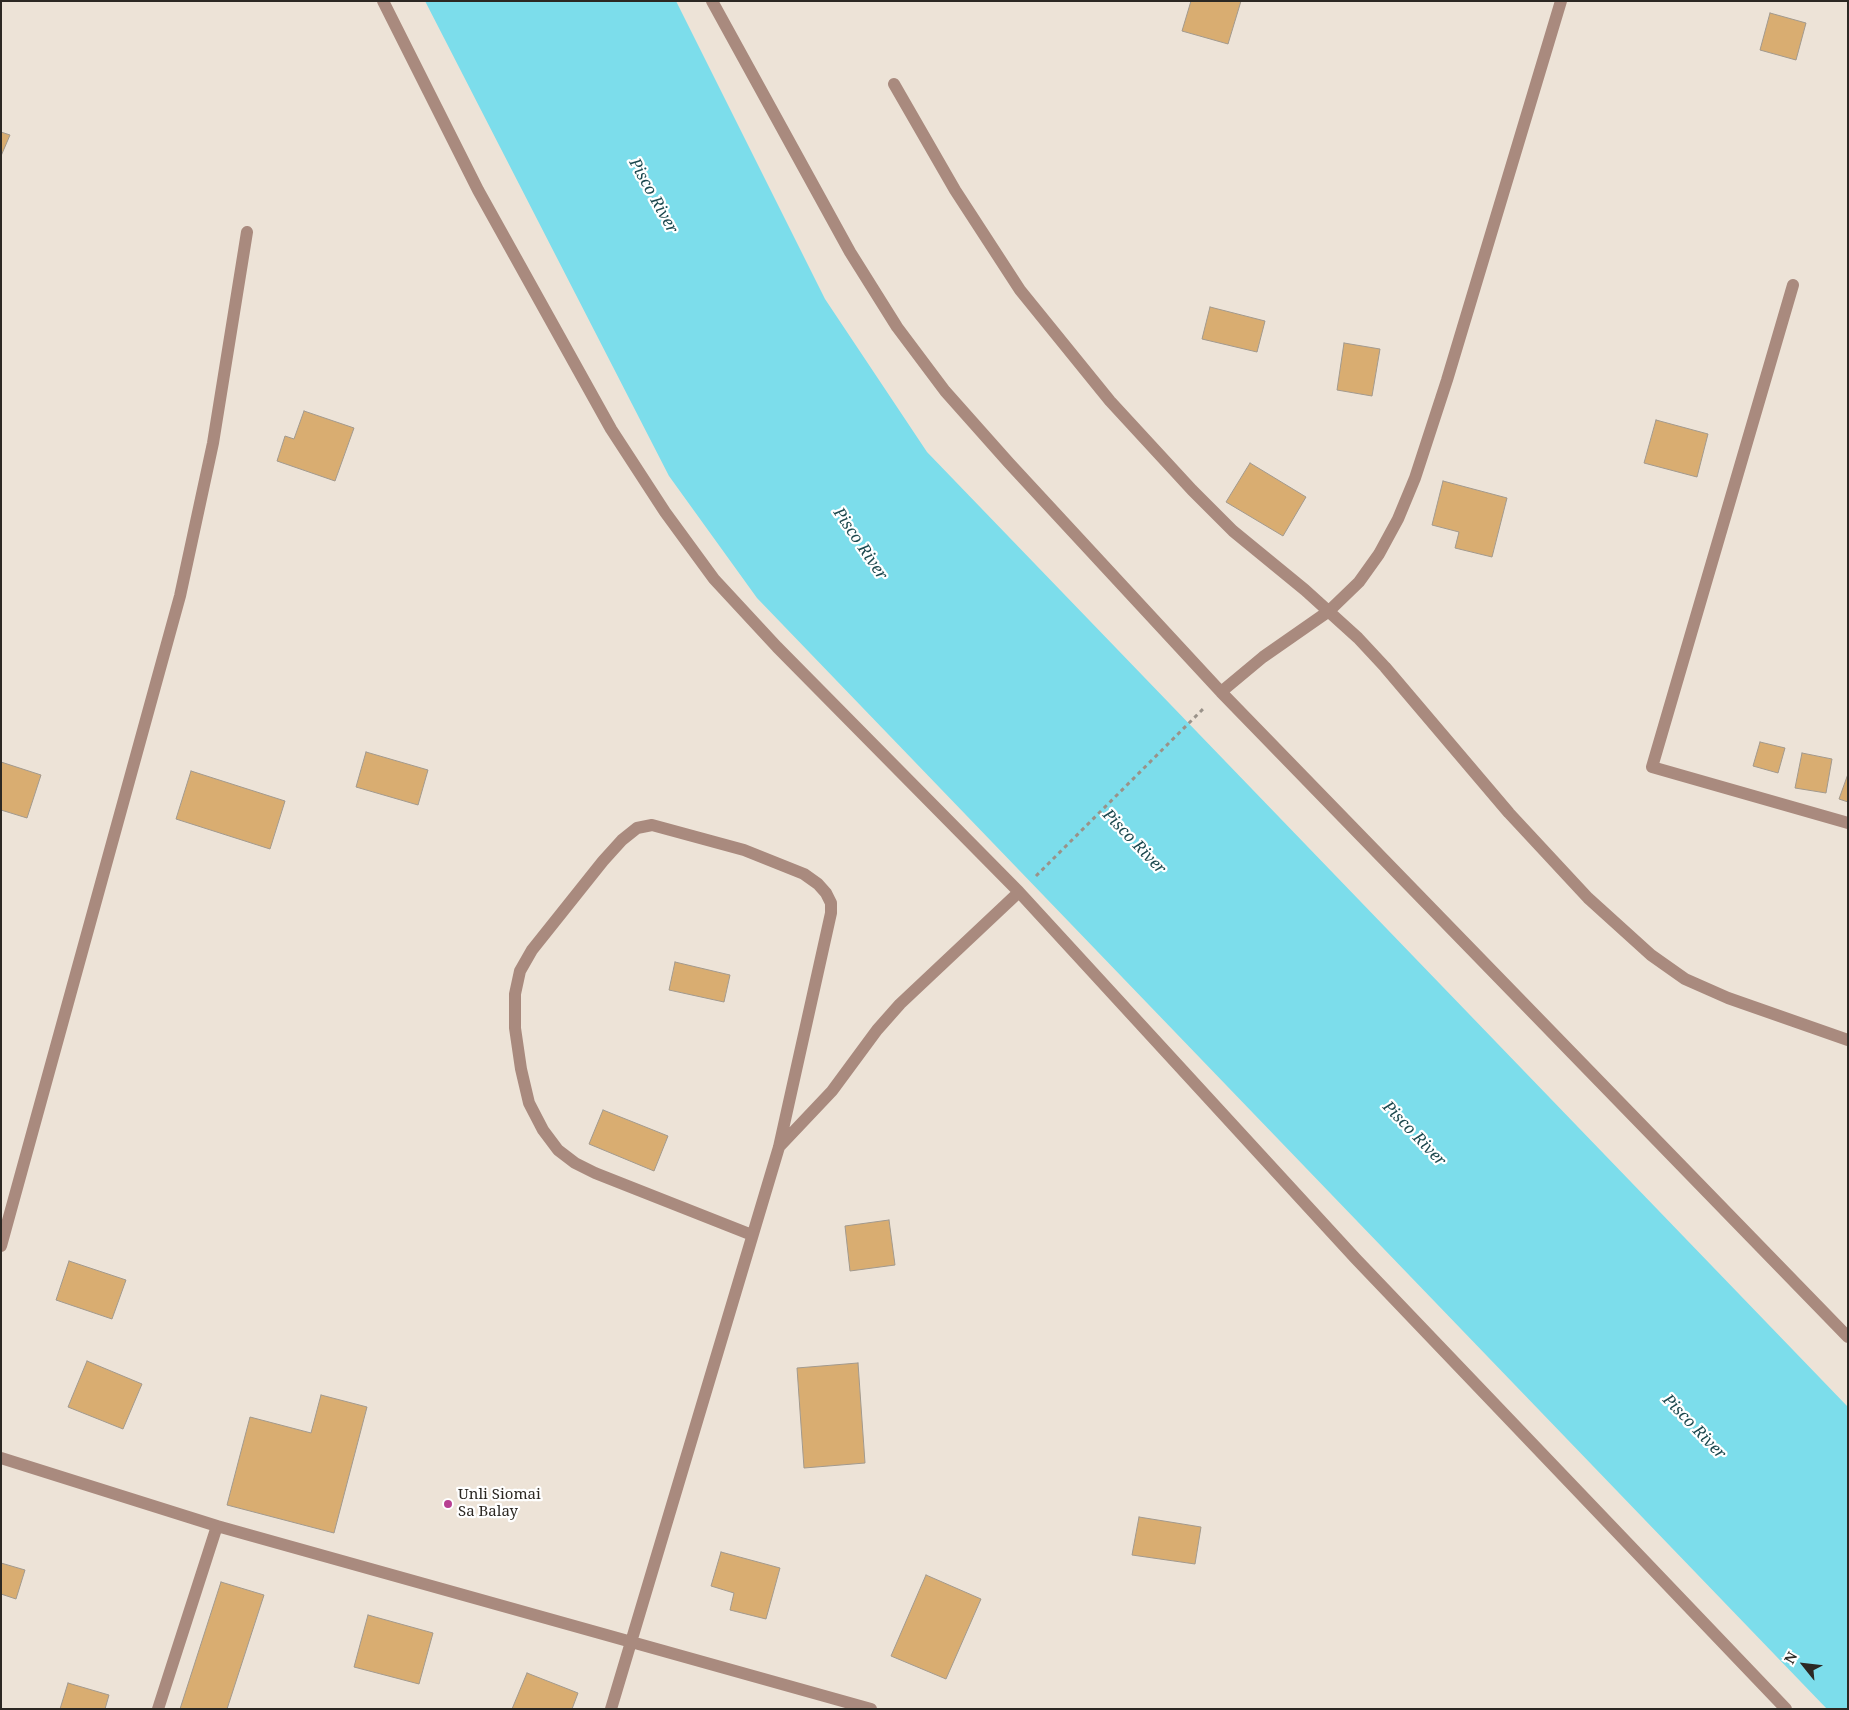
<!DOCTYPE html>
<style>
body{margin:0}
#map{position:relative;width:1849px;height:1710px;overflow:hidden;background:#ede3d7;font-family:"Noto Serif",serif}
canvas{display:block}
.frame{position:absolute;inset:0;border:2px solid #2c2823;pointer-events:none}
.north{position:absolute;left:1779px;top:1640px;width:50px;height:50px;-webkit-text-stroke:4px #fff;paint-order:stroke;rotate:299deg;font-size:14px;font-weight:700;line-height:20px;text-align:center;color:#2c2823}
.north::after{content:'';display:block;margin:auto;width:18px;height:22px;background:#2c2823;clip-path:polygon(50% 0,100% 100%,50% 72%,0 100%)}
</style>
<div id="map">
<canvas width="1849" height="1710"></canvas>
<div class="frame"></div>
<div class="north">N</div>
</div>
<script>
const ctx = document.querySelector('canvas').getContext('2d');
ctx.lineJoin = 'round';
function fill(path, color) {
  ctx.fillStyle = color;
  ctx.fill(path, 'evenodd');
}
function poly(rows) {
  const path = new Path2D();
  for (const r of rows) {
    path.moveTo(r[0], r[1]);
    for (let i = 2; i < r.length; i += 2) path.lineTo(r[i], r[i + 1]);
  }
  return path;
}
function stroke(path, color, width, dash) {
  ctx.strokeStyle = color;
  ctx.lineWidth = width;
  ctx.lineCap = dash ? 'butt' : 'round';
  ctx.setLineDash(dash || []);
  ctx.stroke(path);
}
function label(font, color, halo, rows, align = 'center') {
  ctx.font = font + ' "Noto Serif",serif';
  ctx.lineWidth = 4.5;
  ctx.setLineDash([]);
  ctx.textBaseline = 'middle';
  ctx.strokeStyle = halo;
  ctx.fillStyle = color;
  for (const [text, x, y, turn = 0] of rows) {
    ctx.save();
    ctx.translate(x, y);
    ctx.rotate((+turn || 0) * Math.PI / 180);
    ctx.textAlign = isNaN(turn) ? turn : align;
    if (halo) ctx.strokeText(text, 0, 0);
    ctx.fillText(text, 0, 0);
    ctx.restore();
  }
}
fill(poly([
 [425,1,676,1,825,299,927,452,1848,1407,1848,1709,1827,1709,757,598,669,476]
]), '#7cddeb');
const building = poly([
 [1191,1,1241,1,1228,44,1182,31,1191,1],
 [1770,13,1806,23,1796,60,1760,50,1770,13],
 [1,132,10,135,1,156,1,132],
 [1210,307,1265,321,1257,352,1202,339,1210,307],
 [1344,343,1380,349,1372,396,1337,390,1344,343],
 [304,411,354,428,335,481,277,461,285,436,294,439,304,411],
 [1656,420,1708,434,1697,477,1644,463,1656,420],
 [1250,463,1306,497,1283,536,1226,502,1250,463],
 [1443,481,1507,498,1492,557,1455,548,1459,532,1432,525,1443,481],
 [1760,742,1785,748,1778,773,1753,766,1760,742],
 [366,752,428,770,418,805,356,787,366,752],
 [1802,753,1832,759,1826,793,1795,788,1802,753],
 [1,762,41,775,27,818,1,810,1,762],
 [191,771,285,801,270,849,176,819,191,771],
 [1848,774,1848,802,1839,799,1848,774],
 [675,962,730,975,724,1002,669,990,675,962],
 [603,1110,668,1136,654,1171,589,1144,603,1110],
 [889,1220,895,1265,850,1271,845,1226,889,1220],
 [69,1261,126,1280,112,1319,56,1300,69,1261],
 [87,1361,142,1384,123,1429,68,1407,87,1361],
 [858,1363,865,1463,804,1468,797,1368,858,1363],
 [321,1395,367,1407,334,1533,227,1505,250,1417,311,1433,321,1395],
 [1139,1517,1201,1527,1195,1564,1132,1555,1139,1517],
 [721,1552,780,1568,766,1619,730,1610,734,1593,711,1586,721,1552],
 [1,1563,25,1570,16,1599,1,1594,1,1563],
 [926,1575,981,1599,946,1679,891,1656,926,1575],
 [221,1582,264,1595,227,1709,180,1709,221,1582],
 [368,1615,433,1633,419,1684,354,1667,368,1615],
 [527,1673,578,1693,572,1709,512,1709,527,1673],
 [68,1683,109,1695,105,1709,60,1709,68,1683]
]);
fill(building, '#d9ad71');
stroke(building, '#a2998d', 1);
stroke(poly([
 [1036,876,1203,709]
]), '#9a9289', 3, [4, 4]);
stroke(poly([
 [383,1,478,190,611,429,665,512,714,579,777,647,1019,892,1356,1259,1786,1709],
 [712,1,850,252,897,327,945,391,1009,463,1221,692,1848,1337],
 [894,84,955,190,1020,290,1110,401,1192,490,1233,531,1305,590,1358,638,1385,667,1509,813,1588,898,1651,955,1685,979,1728,998,1848,1040],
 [1793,285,1652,767,1848,823],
 [1221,692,1263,657,1329,611,1359,582,1379,554,1398,519,1415,478,1447,380,1561,1],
 [779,1147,832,1091,877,1030,900,1004,1019,892],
 [1,1246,180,596,213,443,247,232],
 [1,1458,217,1526,871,1709],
 [158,1709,217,1526],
 [611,1709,779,1147,831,913,831,903,826,893,818,884,804,874,744,850,652,825,637,828,622,840,603,861,532,950,520,971,515,994,515,1028,521,1069,529,1103,543,1130,558,1150,575,1163,595,1173,752,1235]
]), '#a98a7e', 12);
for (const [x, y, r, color] of [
 [448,1504,5,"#b83f92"]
]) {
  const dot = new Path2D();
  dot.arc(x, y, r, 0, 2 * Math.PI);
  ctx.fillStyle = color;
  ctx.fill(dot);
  stroke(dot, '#fff', 2);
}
label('15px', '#2c2823', '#fff', [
 ["Unli Siomai",458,1495],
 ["Sa Balay",458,1512]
], 'left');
label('italic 16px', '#1d494f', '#fff', [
 ["Pisco River",653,196,61],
 ["Pisco River",860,544,56],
 ["Pisco River",1134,842,46],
 ["Pisco River",1414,1134,46],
 ["Pisco River",1694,1427,46]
]);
</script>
